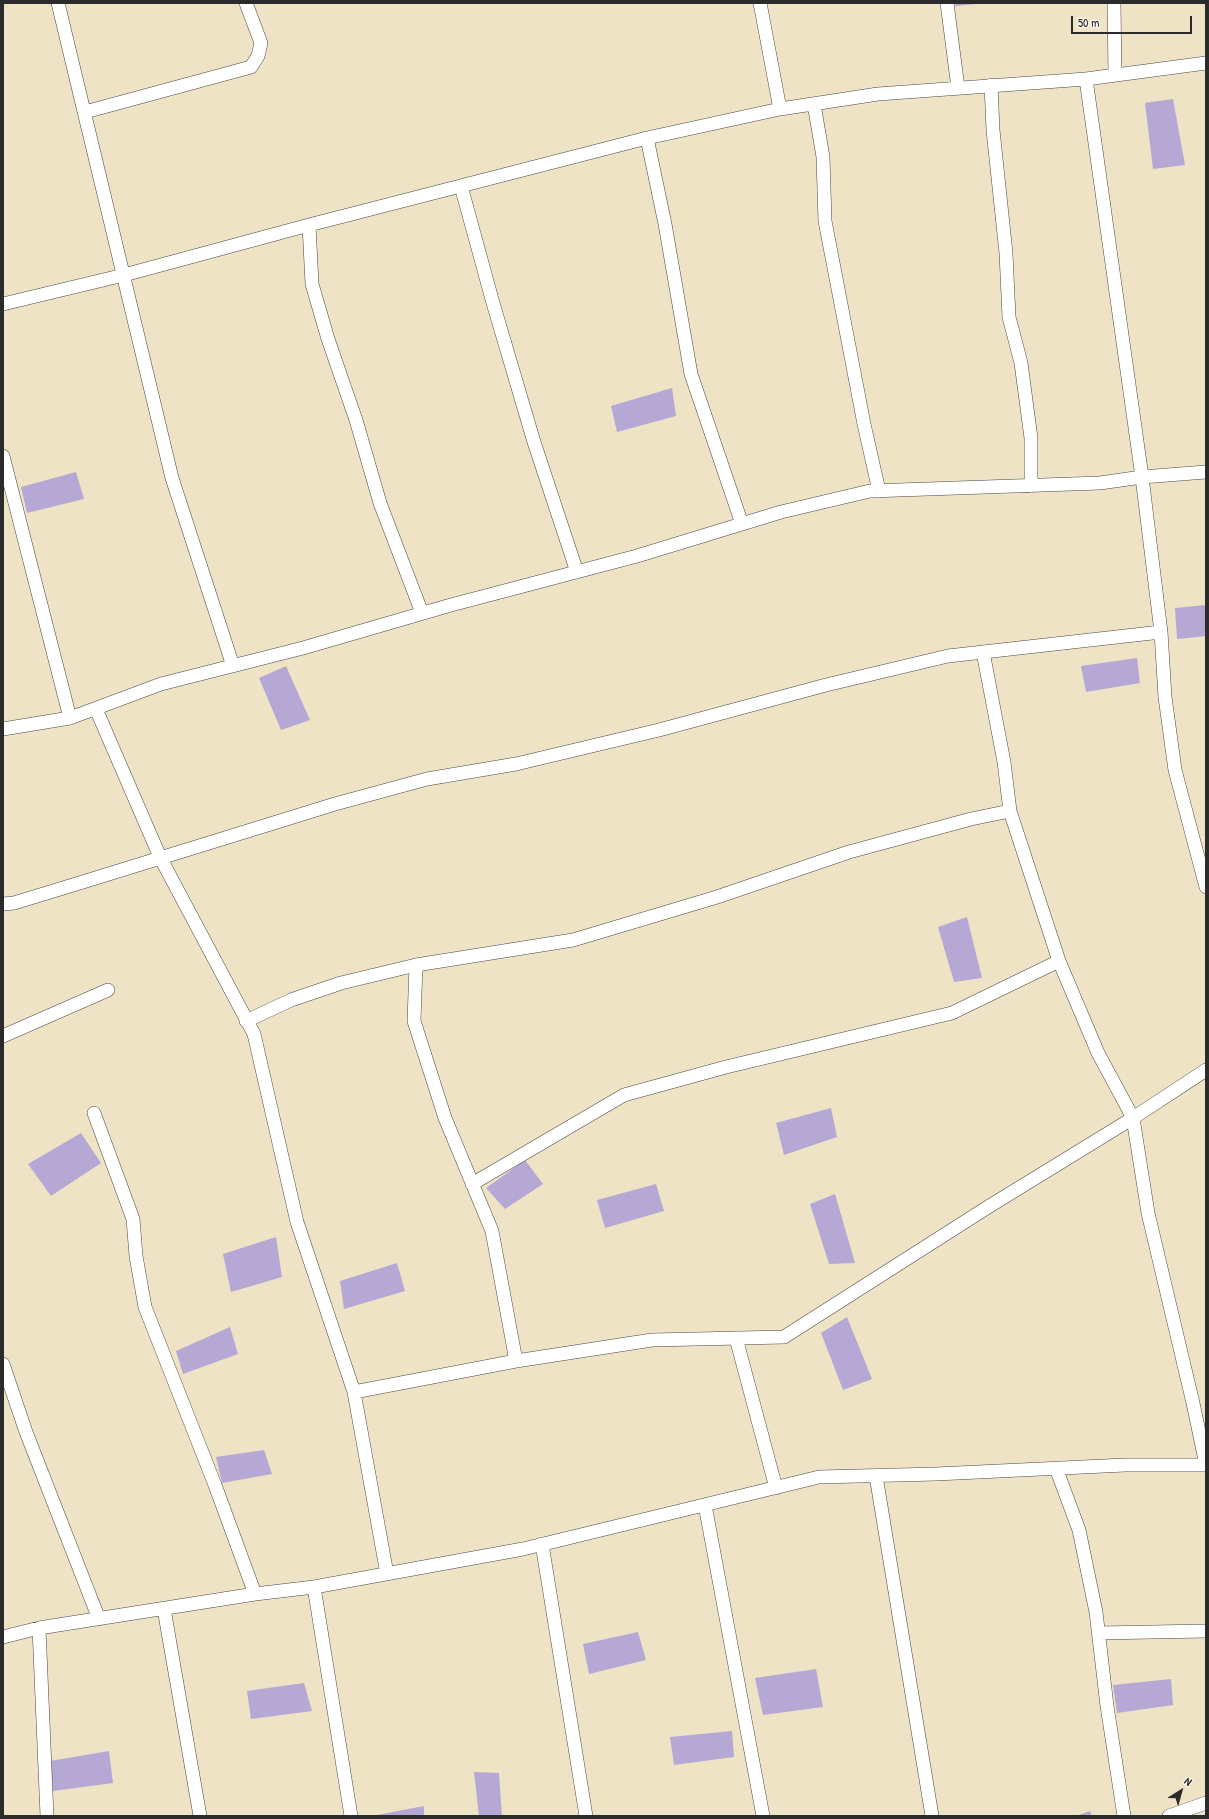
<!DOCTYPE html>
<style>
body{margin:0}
#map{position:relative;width:1209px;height:1819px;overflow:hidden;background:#efe3c6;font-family:"Patrick Hand",sans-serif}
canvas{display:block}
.frame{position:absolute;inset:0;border:4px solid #2b2b2b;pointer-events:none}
.north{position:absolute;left:1161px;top:1771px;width:40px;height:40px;-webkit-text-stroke:3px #f7f3e8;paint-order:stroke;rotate:37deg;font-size:11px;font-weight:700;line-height:16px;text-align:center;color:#2b2b2b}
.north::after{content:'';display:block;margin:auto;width:14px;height:18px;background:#2b2b2b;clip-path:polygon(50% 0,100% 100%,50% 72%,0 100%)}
.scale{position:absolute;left:1071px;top:16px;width:121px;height:18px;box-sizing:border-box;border:2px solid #2b2b2b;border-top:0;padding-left:5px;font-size:12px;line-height:14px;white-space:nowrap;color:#2b2b2b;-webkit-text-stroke:3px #f7f3e8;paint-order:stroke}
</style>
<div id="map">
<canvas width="1209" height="1819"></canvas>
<div class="frame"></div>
<div class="north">N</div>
<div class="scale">50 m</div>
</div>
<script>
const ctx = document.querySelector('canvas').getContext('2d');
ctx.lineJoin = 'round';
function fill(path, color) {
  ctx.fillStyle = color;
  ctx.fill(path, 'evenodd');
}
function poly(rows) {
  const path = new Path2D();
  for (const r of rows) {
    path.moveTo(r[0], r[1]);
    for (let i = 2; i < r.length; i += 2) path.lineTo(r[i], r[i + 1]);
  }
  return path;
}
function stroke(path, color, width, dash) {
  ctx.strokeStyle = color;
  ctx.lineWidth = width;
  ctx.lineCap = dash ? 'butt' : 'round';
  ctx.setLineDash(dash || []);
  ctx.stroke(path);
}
fill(poly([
 [955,3,977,3,977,4,955,6],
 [1173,99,1185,165,1153,169,1145,103],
 [672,388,676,416,617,432,611,406],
 [76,472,84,499,27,513,21,487],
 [1206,605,1206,636,1177,639,1175,608],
 [1137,658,1140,683,1086,692,1081,666],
 [286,666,310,720,281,730,259,678],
 [967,917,982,978,954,982,938,927],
 [831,1108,837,1137,784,1155,776,1123],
 [81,1133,101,1163,51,1196,28,1164],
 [525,1160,543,1184,505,1209,486,1188],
 [656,1184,664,1211,605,1228,597,1200],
 [835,1194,855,1263,829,1264,810,1204],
 [276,1237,282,1277,231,1292,223,1254],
 [397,1263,405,1291,344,1309,340,1281],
 [847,1317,872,1379,843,1390,821,1333],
 [230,1327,238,1354,183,1374,176,1351],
 [264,1450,272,1474,222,1483,216,1457],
 [638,1632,646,1660,589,1674,583,1644],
 [816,1669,823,1707,763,1715,755,1678],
 [1171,1679,1173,1705,1117,1713,1113,1685],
 [304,1683,312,1711,251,1719,247,1691],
 [732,1731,734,1757,674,1765,670,1737],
 [109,1751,113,1783,53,1791,50,1761],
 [474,1772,499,1773,502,1816,479,1816],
 [424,1806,424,1816,377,1816,377,1815],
 [1090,1811,1092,1816,1076,1816]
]), '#b5a8d5');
const minor = poly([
 [58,3,172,478,233,666],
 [760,3,780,109],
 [947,3,958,88],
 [1114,3,1115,75],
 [1086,79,1142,477,1161,632,1165,697,1175,770,1206,887],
 [991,85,993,130,1006,253,1009,317,1021,363,1031,438,1031,486],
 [814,104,823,157,825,221,864,424,879,491],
 [85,112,251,67,258,56,261,43,246,3],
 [647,138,665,224,691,374,742,524],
 [461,186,493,303,534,442,577,572],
 [309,225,312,284,328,339,356,420,380,503,422,613],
 [3,304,124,275,309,225,647,138,780,109,878,94,1086,79,1206,63],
 [3,456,70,718],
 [983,652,1004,762,1010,811],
 [96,709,160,857,254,1034,297,1222,354,1392,387,1574],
 [3,729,70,718,161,684,303,648,451,605,637,556,781,512,870,491,1100,483,1142,477,1206,472],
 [3,904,14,903,86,881,335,804,427,779,516,764,659,730,826,685,948,656,1161,632],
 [416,965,414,1021,445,1118,492,1231,516,1361,652,1340,784,1337,988,1207,1133,1118,1206,1070],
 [246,1021,291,1000,341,983,416,965,573,940,717,897,849,852,971,819,1010,811,1059,961,1098,1053,1133,1118,1148,1213,1193,1403,1206,1465],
 [3,1036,108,990],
 [94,1113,133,1219,136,1256,145,1307,215,1485,255,1594],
 [472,1184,624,1095,726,1067,952,1013,1059,961],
 [736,1338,776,1488],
 [3,1364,26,1432,99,1619],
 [354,1392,516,1361],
 [1056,1468,1079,1530,1096,1612,1107,1706,1124,1816],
 [876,1476,932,1816],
 [705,1505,763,1816],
 [542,1544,586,1816],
 [314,1587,351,1816],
 [164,1609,200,1816],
 [39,1628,47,1816],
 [1099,1633,1206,1631],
 [3,1637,39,1628,255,1594,314,1587,523,1549,819,1477,936,1474,1125,1465,1206,1465],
 [1169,1816,1206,1803]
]);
stroke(minor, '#484742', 14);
stroke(minor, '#fff', 13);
</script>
